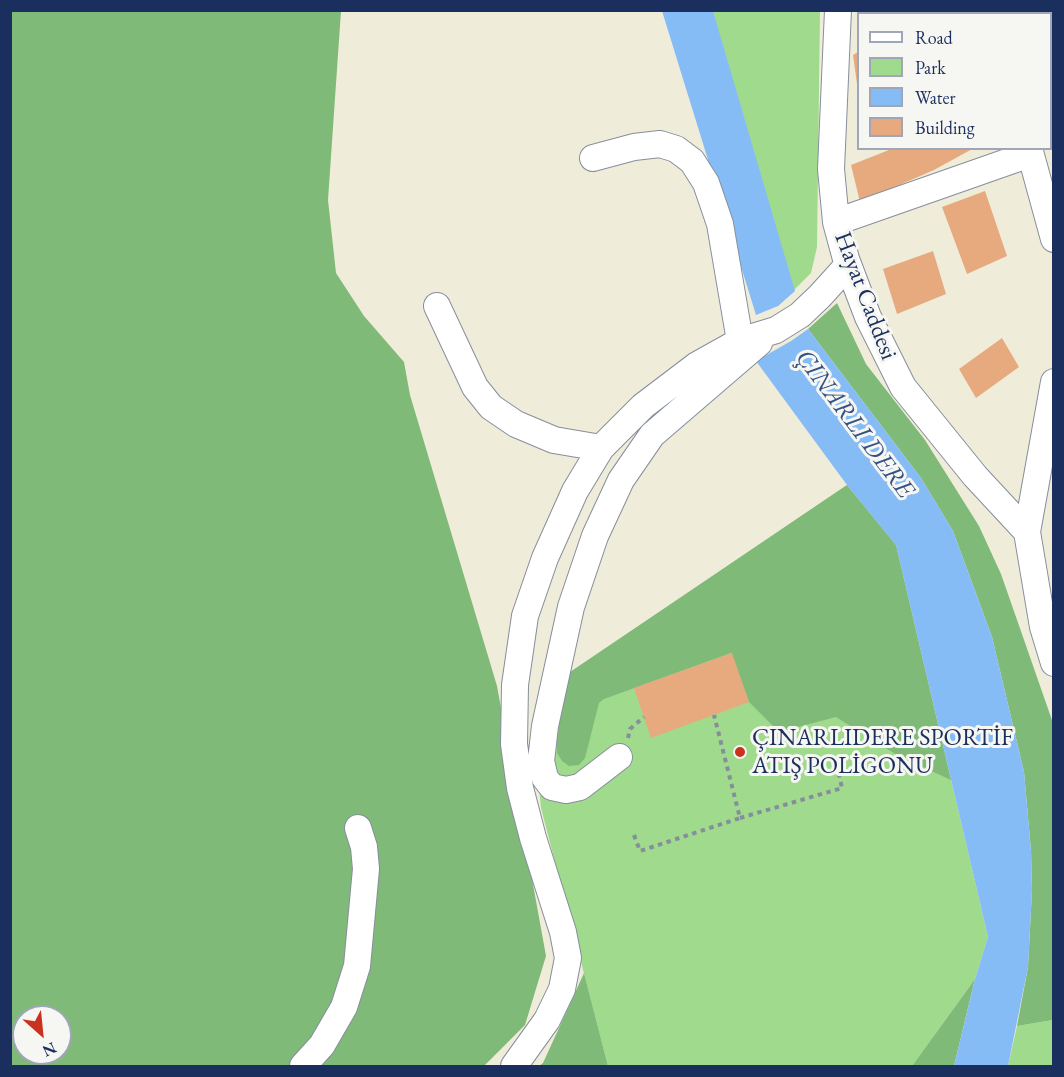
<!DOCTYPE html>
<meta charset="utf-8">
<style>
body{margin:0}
#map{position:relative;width:1064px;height:1077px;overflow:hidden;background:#f0ecda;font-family:"EB Garamond",serif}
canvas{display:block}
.frame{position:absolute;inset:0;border:12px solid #1b2f5e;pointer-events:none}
.legend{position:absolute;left:857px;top:12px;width:195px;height:138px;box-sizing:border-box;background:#f6f6f2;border:2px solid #9ea6b7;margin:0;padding:8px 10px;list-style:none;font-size:18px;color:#1b2f5e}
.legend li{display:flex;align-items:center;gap:12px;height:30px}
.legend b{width:30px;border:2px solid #9ea6b7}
.north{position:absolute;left:12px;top:1005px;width:60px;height:60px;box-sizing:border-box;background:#f6f6f2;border:2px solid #9ea6b7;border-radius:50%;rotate:153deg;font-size:16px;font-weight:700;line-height:24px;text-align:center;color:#1b2f5e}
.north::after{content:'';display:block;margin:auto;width:21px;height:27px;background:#c8321e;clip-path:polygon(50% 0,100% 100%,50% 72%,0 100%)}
</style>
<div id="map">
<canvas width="1064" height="1077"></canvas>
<div class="frame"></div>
<ul class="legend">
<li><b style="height:8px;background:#fff"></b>Road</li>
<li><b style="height:16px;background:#a0da8d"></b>Park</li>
<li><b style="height:16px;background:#86bcf5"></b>Water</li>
<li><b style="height:16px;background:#e7aa7f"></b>Building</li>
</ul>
<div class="north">N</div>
</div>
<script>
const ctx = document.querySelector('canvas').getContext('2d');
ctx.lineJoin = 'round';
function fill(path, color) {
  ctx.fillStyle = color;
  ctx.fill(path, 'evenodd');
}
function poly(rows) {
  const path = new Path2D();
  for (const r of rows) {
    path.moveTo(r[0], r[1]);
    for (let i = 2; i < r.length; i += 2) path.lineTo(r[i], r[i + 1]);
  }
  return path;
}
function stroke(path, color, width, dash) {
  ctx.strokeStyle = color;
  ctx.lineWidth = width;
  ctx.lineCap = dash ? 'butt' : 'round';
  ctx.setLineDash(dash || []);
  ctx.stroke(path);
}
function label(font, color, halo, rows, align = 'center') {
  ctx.font = font + ' "EB Garamond",serif';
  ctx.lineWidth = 6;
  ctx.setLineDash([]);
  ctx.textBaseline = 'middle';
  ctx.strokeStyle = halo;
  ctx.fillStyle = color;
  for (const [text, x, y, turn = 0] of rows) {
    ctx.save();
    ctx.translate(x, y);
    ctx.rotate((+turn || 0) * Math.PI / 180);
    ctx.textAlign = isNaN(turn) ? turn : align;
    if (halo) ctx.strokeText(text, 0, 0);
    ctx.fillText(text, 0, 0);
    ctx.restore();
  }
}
fill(poly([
 [693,11,820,11,817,247,811,273,778,306],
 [847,485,896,545,988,937,975,979,912,1066,608,1066,541,808,533,724,555,683],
 [1053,1020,1053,1066,1008,1066,1017,1026]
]), '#a0da8d');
fill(poly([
 [10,11,341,11,328,200,336,273,364,316,404,362,410,395,497,686,546,956,525,1025,484,1066,11,1066],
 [24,1017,60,1017,60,1053,24,1053],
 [837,303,866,364,925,440,979,526,1001,574,1053,723,1053,1020,1017,1026,1028,967,1032,890,1031,851,1024,772,992,637,953,531,921,478,808,329],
 [847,485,896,545,951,780,897,755,836,717,779,732,749,702,731,653,604,699,599,703,585,758,579,765,569,766,562,761,557,753,557,742,562,707,570,672],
 [584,973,608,1066,539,1066,543,1063],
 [975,979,954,1066,912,1066]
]), '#80ba78');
fill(poly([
 [662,11,713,11,795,291,778,306,756,315],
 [808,329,921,478,953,531,992,637,1024,772,1031,851,1032,890,1028,967,1008,1066,954,1066,975,979,988,937,896,545,847,485,756,361,791,341]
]), '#86bcf5');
fill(poly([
 [858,52,858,84,857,84,853,55],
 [1053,77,1053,121,1050,122,1050,78],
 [894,148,974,148,934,170,860,202,851,165],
 [985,191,1007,256,967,274,942,207],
 [933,251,946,294,897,314,883,269],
 [1002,338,1019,367,976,398,959,369],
 [732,653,749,702,651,738,634,688]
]), '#e7aa7f');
const minor = poly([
 [838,10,831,169,836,222,846,259,868,317,903,387,975,476,1027,532],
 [1005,10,1006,14],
 [1029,148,1054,239],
 [593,158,634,147,660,144,676,149,692,161,706,183,720,224,740,341],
 [836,222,1030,154],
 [437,306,475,387,491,407,516,424,554,440,601,448],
 [1054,382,1027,532,1043,627,1054,663],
 [619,757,580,787,566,790,552,787,545,778,541,761,545,726,571,607,595,536,621,480,652,435,759,343],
 [303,1066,322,1045,344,1007,357,966,366,869,364,847,358,828],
 [514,1066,547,1020,562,989,568,958,563,932,533,838,520,788,514,744,515,685,525,616,545,558,575,491,601,448,643,406,697,365,740,341,776,330,800,315,820,296,848,265]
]);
stroke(minor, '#868e9c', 28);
stroke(poly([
 [628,738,630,729,644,717],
 [740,818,842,788,838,771],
 [634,835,640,851,740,818,714,715]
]), '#868e9c', 4, [4.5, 4.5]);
stroke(minor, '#fff', 26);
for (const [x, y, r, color] of [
 [740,752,6,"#c8321e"]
]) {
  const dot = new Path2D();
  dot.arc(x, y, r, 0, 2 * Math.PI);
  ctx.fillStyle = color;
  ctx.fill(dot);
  stroke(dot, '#f6f6f2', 2);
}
label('24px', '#1b2f5e', '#f6f6f2', [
 ["Hayat Caddesi",865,296,69]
]);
label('24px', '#1b2f5e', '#f6f6f2', [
 ["ÇINARLIDERE SPORTİF",752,738],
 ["ATIŞ POLİGONU",752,766]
], 'left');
label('italic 26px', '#365284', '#f6f6f2', [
 ["ÇINARLI DERE",854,424,53]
]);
</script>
